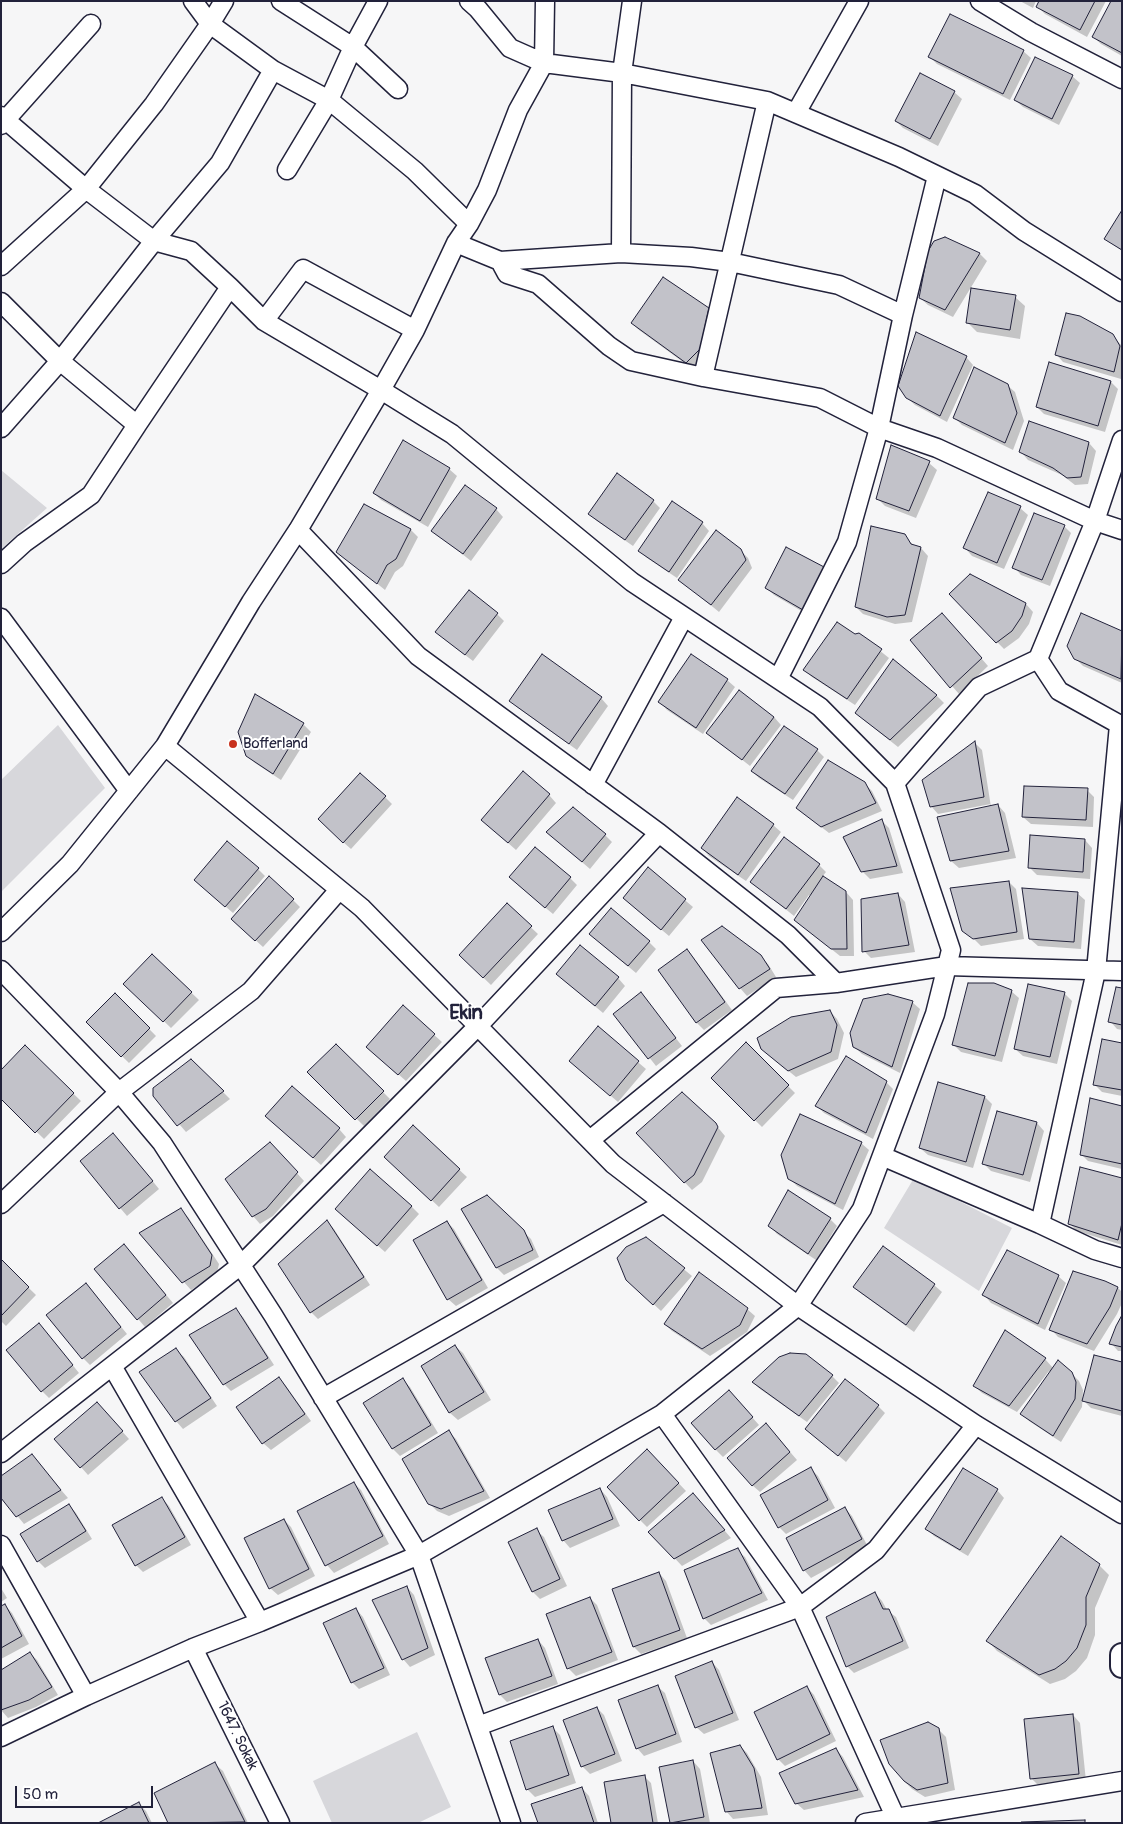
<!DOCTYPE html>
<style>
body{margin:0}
#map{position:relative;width:1123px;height:1824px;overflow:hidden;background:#f6f6f7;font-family:Pangolin,sans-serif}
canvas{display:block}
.frame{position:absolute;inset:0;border:2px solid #22223b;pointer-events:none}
.scale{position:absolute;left:15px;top:1786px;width:138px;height:22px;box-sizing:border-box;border:2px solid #22223b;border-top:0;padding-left:6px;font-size:15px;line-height:18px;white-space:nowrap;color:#22223b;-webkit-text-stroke:4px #fff;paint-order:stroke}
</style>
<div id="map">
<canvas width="1123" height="1824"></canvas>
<div class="frame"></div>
<div class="scale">50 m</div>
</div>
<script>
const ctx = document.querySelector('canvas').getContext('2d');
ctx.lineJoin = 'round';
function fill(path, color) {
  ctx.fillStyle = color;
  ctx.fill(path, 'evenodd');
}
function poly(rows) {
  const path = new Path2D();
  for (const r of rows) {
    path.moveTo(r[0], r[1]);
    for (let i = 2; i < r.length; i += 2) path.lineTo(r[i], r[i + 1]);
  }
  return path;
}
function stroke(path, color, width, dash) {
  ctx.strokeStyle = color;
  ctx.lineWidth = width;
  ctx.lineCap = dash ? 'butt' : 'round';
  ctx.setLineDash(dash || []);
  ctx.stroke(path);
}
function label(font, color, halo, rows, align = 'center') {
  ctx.font = font + ' Pangolin,sans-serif';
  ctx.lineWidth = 4;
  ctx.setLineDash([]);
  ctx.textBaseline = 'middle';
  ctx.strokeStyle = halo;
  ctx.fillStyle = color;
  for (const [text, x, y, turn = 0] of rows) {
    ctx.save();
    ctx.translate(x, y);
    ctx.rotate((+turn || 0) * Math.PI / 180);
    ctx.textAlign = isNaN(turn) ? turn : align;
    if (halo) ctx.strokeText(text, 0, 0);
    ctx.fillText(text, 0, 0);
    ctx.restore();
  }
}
fill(poly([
 [1,470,47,508,1,549],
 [58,725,105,788,1,892,1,780],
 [914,1178,1012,1228,979,1291,884,1228],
 [417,1732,451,1807,418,1823,332,1823,313,1781]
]), '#d7d7db');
fill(poly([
 [1020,1,1036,1,1033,8],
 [1041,1,1106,1,1087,37,1045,14,1038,7],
 [1122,1,1122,56,1101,44,1093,37],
 [1023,51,1031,58,1010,100,937,64,930,57],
 [1072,76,1080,83,1059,125,1023,107,1015,100],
 [954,92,962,99,938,146,903,128,896,121],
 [1122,212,1122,251,1105,239],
 [980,254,987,261,953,317,928,305,920,298],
 [1015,297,1025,306,1020,339,977,332,967,322],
 [708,309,716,316,707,356,694,370,639,330,632,323],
 [1112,335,1122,346,1121,379,1063,362,1056,354],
 [966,357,973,365,947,422,915,405,907,398],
 [1111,382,1118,389,1105,432,1044,414,1037,407],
 [1007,385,1015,392,1024,421,1013,450,962,425,955,418],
 [1029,423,1089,443,1096,451,1088,484,1075,485,1062,475,1028,460,1021,452],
 [929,463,937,470,916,518,885,506,878,499],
 [449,469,457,476,428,527,381,500,374,493],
 [989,494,1020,508,1028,515,1004,569,972,556,965,548],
 [653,501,660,508,633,546,597,521,590,514],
 [672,503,702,523,709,531,677,578,647,558,640,551],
 [365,506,411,530,418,537,403,566,395,572,385,590,337,551],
 [496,509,503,517,471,561,433,531],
 [1064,526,1071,533,1050,586,1021,575,1014,567],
 [905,536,914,546,921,548,928,556,912,622,895,624,863,614,856,607],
 [740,550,748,558,752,568,719,612,680,580],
 [832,576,810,616,774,595,767,588],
 [971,576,1026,604,1033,612,1029,624,1019,638,1004,649,950,594],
 [497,614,504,621,473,661,444,639],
 [950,622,988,666,959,694,912,640],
 [1122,632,1122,683,1083,666,1075,658],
 [859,634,889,658,855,705,812,677,805,670,854,635],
 [543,656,601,698,608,706,577,750,518,708,511,701],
 [691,656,727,680,735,687,703,734,667,710,660,702],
 [936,695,944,703,898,747,864,720],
 [256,696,303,724,311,732,281,780,255,763,247,755],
 [774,717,781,725,750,766,708,733],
 [975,743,982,750,991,807,998,805,1005,813,1016,858,959,868,951,861,991,807,991,804,938,814,931,806],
 [817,750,824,757,793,800,759,778,752,771],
 [864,783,872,791,882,811,829,833,797,808],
 [1087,790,1094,797,1093,827,1031,824,1023,817],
 [549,795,556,803,516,850,482,820],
 [385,797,392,804,351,849,326,827],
 [882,821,889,828,903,873,870,879,862,871],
 [773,825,781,832,746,881,709,856,702,848],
 [547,832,605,835,612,842,590,869],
 [1085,840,1092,848,1090,879,1037,875,1029,867],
 [819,865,826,872,822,877,846,892,853,900,854,956,840,956,795,920,811,896,809,895,794,916,752,882],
 [258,869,265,876,233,913,203,887],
 [648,869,693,907,669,936,632,905],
 [570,878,577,885,553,914,518,885],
 [1009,882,1016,889,1024,939,981,946,969,934],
 [1077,893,1085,900,1081,949,1038,946,1030,939],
 [898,894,905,902,915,952,871,958,864,951],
 [293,900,300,907,263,947,240,926],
 [507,905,538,934,491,985,468,963],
 [598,941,649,942,656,949,636,973],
 [687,950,694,958,732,1010,704,1030,697,1023,659,970],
 [152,955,199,1000,171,1028,125,984],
 [760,956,768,964,776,977,747,996,740,988],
 [557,974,618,978,625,986,603,1013],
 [1122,990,1122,1030,1117,1029,1110,1021],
 [1011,991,1019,998,1002,1062,961,1052,953,1044],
 [1064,993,1072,1001,1057,1064,1023,1056,1015,1049],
 [115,994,156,1036,129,1063,87,1022],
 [641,994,682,1046,656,1066,615,1014],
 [912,1002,920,1009,900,1073,862,1054,854,1047],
 [403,1007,442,1042,406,1081,375,1054],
 [830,1011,837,1019,844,1033,838,1059,796,1077,770,1056],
 [598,1028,646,1069,618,1102,578,1068],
 [746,1044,795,1093,762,1127,712,1078],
 [1122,1044,1122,1096,1102,1092,1094,1084],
 [336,1045,390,1099,364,1126,309,1072],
 [25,1047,81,1101,44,1139,1,1097],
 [191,1060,230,1099,186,1132,154,1095],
 [886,1082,893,1089,873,1139,824,1113,817,1106],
 [985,1097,992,1104,973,1168,928,1155,920,1148],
 [1122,1107,1122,1169,1088,1161,1081,1154],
 [997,1113,1037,1123,1044,1131,1030,1182,991,1171,984,1164],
 [274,1123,339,1129,346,1137,321,1165],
 [715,1124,725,1136,702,1182,692,1190,638,1133],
 [413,1127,467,1177,439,1207,393,1164],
 [121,1142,159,1189,127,1216,81,1162],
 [861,1143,869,1150,843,1210,797,1186,789,1178],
 [277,1151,304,1181,273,1216,260,1224,253,1216],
 [1122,1179,1122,1245,1077,1231,1070,1224],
 [487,1196,531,1239,539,1257,504,1275,497,1268,462,1209],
 [411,1206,419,1214,385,1252,344,1216],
 [180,1210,188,1217,219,1264,217,1273,191,1290,141,1234],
 [830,1219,837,1226,816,1260,777,1234,770,1226],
 [327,1221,334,1229,370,1285,318,1319,311,1312],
 [447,1222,454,1229,488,1288,456,1306,448,1299,415,1241],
 [646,1238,692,1276,661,1311,635,1287],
 [883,1248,934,1285,942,1292,914,1332,862,1294,855,1287],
 [131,1253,173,1303,145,1327,96,1270],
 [1,1261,36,1295,6,1326,1,1321],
 [1058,1276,1066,1283,1045,1330,991,1303,984,1295],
 [1118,1288,1122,1292,1122,1303,1117,1314,1094,1351,1058,1337,1051,1329],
 [93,1292,127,1334,90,1365,83,1358],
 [747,1309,755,1316,747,1332,710,1356,672,1331,665,1324],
 [236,1310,243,1317,274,1365,231,1391,224,1384],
 [1122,1318,1122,1351,1118,1351,1111,1343],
 [46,1332,79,1373,49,1398,42,1391],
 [455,1346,463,1353,491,1400,458,1420,450,1413,422,1366],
 [176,1350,184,1357,217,1406,183,1429,176,1421],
 [1045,1359,1053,1368,1071,1373,1079,1381,1083,1390,1082,1407,1061,1442,1029,1421,1022,1413,1051,1372,1049,1371,1017,1412,982,1393,974,1386],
 [1122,1364,1122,1416,1091,1408,1083,1400],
 [832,1376,839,1383,807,1422,760,1389,753,1382],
 [279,1378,286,1386,311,1421,271,1450,263,1443],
 [403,1380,410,1387,438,1433,400,1456,393,1449,365,1403],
 [736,1399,759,1425,723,1457,716,1450],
 [878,1406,885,1413,846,1462,807,1429],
 [104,1411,129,1439,88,1475,56,1439],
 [449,1432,456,1439,490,1498,449,1516,437,1511,429,1503],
 [773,1432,797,1460,760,1492,752,1485],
 [32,1456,68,1498,24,1524,1,1496],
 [655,1458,686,1491,647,1527,640,1520],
 [811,1469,818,1476,835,1508,786,1534,779,1527],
 [354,1483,361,1490,389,1544,334,1573,327,1565],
 [600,1489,607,1497,620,1526,570,1548,563,1540],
 [997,1490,1004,1498,968,1556,934,1536,927,1529],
 [162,1498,169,1506,191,1545,143,1572,136,1565],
 [700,1502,731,1538,682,1566,650,1532],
 [69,1505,76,1513,92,1539,45,1568,38,1561],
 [845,1508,852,1516,868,1547,811,1578,804,1570],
 [284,1520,291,1527,315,1576,278,1595,270,1588],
 [536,1530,544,1537,567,1586,540,1599,533,1592],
 [737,1550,745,1557,768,1600,711,1625,704,1618],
 [1099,1565,1109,1575,1095,1608,1095,1635,1087,1658,1076,1671,1065,1679,1050,1684,997,1651,988,1641],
 [659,1573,666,1581,687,1638,641,1654,634,1647],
 [407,1587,414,1595,435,1655,410,1667,403,1659],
 [1,1588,7,1598,1,1602],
 [875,1593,882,1601,887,1610,896,1617,909,1648,854,1673,847,1666],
 [590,1598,597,1605,618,1660,576,1676,569,1669,548,1615],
 [5,1605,12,1613,29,1644,1,1659,1,1607],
 [356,1609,363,1617,390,1675,359,1689,352,1682],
 [538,1640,545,1648,558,1684,507,1702,500,1695],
 [30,1653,37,1660,58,1695,36,1707,8,1718,1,1710,1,1671],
 [712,1662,719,1670,739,1720,704,1734,696,1727],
 [657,1686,665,1693,682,1742,644,1756,637,1748],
 [807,1687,814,1695,836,1741,785,1766,778,1759],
 [597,1708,604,1715,622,1761,590,1774,582,1766],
 [1073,1715,1080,1723,1086,1781,1039,1786,1032,1779],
 [553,1728,560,1735,576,1783,535,1797,527,1789],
 [938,1729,946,1737,955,1790,925,1797,912,1789,904,1781],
 [740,1746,747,1753,761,1777,768,1815,733,1819,726,1811],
 [836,1749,843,1757,864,1797,804,1810,796,1803],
 [693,1761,700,1769,710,1823,671,1823],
 [215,1764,223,1771,248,1823,170,1823],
 [644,1776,651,1783,658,1823,612,1823],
 [582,1788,589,1796,598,1823,539,1823],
 [139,1804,146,1811,152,1823,101,1823]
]), '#0003');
const building = poly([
 [1039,1,1095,1,1080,30,1036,7,1039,1],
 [1111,1,1122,1,1122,53,1092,37,1111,1],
 [950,14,1024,50,1003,94,928,57,950,14],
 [1035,57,1073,75,1052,119,1014,100,1035,57],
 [920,73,955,91,930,139,895,121,920,73],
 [1122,210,1122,250,1104,239,1122,210],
 [945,237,980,253,945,310,919,298,928,251,934,241,945,237],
 [663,277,709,308,700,349,686,363,631,323,663,277],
 [971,288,1016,295,1010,330,966,323,971,288],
 [1066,313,1080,316,1113,334,1120,346,1114,372,1055,355,1066,313],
 [916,332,967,356,940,416,906,398,898,386,916,332],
 [1049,362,1111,381,1098,426,1036,407,1049,362],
 [974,367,1008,384,1017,413,1005,443,953,418,974,367],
 [1029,421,1089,442,1081,477,1067,478,1053,468,1019,452,1029,421],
 [403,440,450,468,420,521,373,493,403,440],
 [891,445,930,461,909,511,876,499,891,445],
 [617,473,654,500,625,540,588,514,617,473],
 [465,485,497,508,463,554,431,531,465,485],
 [988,492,1021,506,997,563,963,548,988,492],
 [672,501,703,522,669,572,638,551,672,501],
 [364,504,411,529,396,559,387,565,377,584,336,552,364,504],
 [1034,513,1065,525,1042,580,1012,568,1034,513],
 [871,526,905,534,911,544,921,547,905,615,887,617,855,607,871,526],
 [716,530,741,549,746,560,711,605,678,580,716,530],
 [786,547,826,568,803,610,765,588,786,547],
 [970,574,1026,603,1022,616,1012,631,996,643,949,594,970,574],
 [469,590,498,613,465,655,435,632,469,590],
 [942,613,982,658,950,688,910,640,942,613],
 [1081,613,1122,631,1121,679,1074,659,1067,646,1081,613],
 [837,622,855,634,859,633,882,649,847,699,803,670,837,622],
 [542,654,602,697,569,744,509,701,542,654],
 [691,654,728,679,696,728,658,702,691,654],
 [893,659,937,695,890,740,855,713,893,659],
 [739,690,774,717,742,760,706,733,739,690],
 [255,694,304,723,273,774,246,756,238,732,255,694],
 [784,726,818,749,785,794,751,771,784,726],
 [975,741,984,797,930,807,922,780,975,741],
 [828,760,865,782,876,803,821,827,796,808,828,760],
 [523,771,550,794,508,843,481,820,523,771],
 [360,773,386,796,343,843,318,819,360,773],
 [1024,786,1088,788,1086,820,1022,817,1024,786],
 [737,797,774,824,738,875,701,848,737,797],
 [998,804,1009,851,950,861,937,817,998,804],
 [573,807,606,834,582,862,546,832,573,807],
 [882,819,897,866,861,872,843,837,882,819],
 [1030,835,1085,839,1083,872,1028,868,1030,835],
 [784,837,820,864,786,909,750,882,784,837],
 [227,841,259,868,225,907,194,880,227,841],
 [535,847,571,877,545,908,509,877,535,847],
 [648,867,686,899,661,930,623,898,648,867],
 [269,876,294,899,255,941,231,919,269,876],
 [823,876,846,891,847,949,831,949,794,920,823,876],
 [1009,881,1017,932,973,939,962,931,950,888,1009,881],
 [1022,888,1078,892,1074,942,1029,939,1022,888],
 [898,893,909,945,862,952,861,899,898,893],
 [507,903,532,926,483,978,459,955,507,903],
 [611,908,650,941,628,966,589,934,611,908],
 [722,926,761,955,770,969,739,989,701,940,722,926],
 [580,945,619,977,595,1006,556,974,580,945],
 [687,949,725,1002,696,1023,658,970,687,949],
 [152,954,192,992,163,1022,123,984,152,954],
 [968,983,994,983,1012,990,995,1056,952,1045,968,983],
 [1028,984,1065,992,1050,1057,1014,1049,1028,984],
 [1116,987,1122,988,1122,1025,1108,1022,1116,987],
 [641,992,676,1038,648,1059,613,1014,641,992],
 [115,993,150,1028,121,1057,86,1022,115,993],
 [888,994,913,1001,892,1067,853,1047,850,1033,863,999,888,994],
 [403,1005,435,1034,398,1075,366,1047,403,1005],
 [830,1010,837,1025,831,1052,788,1071,761,1049,757,1038,791,1017,830,1010],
 [598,1026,639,1061,610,1096,569,1061,598,1026],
 [1102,1039,1122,1043,1122,1090,1093,1085,1102,1039],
 [746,1042,789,1085,754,1121,711,1078,746,1042],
 [336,1044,384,1091,355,1120,307,1072,336,1044],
 [25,1045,74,1093,35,1133,1,1099,1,1070,25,1045],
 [846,1056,887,1081,866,1133,815,1106,846,1056],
 [191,1059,224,1091,177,1126,153,1096,153,1088,191,1059],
 [938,1082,985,1096,966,1162,919,1148,938,1082],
 [292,1086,340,1128,313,1158,265,1116,292,1086],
 [682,1092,716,1123,718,1127,694,1175,684,1183,636,1133,682,1092],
 [1090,1098,1122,1106,1122,1164,1080,1155,1090,1098],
 [997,1111,1037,1122,1023,1175,982,1164,997,1111],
 [800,1114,862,1142,835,1204,788,1179,781,1155,800,1114],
 [413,1125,460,1169,431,1201,384,1157,413,1125],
 [113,1133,153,1181,119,1209,80,1161,113,1133],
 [270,1142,298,1172,266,1209,252,1217,225,1179,270,1142],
 [1080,1167,1122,1178,1122,1223,1118,1240,1068,1224,1080,1167],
 [370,1169,412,1206,377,1246,335,1209,370,1169],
 [788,1190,831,1218,808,1254,768,1226,788,1190],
 [487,1195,524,1230,533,1250,496,1268,461,1209,487,1195],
 [181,1208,212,1255,210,1266,182,1283,139,1233,181,1208],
 [327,1220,364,1277,310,1313,278,1264,327,1220],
 [447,1221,482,1280,447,1300,413,1240,447,1221],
 [646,1237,685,1268,653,1305,626,1280,617,1258,626,1247,646,1237],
 [124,1244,166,1295,137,1320,94,1269,124,1244],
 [883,1246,935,1284,906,1325,853,1287,883,1246],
 [1007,1250,1059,1275,1038,1324,982,1295,1007,1250],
 [1,1259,29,1287,1,1316,1,1259],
 [1073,1271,1105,1281,1118,1287,1110,1307,1087,1344,1049,1330,1073,1271],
 [699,1272,748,1308,740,1325,702,1349,664,1324,699,1272],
 [86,1283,121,1327,82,1359,46,1315,86,1283],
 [236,1308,268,1358,223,1385,189,1335,236,1308],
 [1122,1315,1122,1347,1109,1344,1116,1326,1122,1315],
 [39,1323,73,1365,41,1392,6,1350,39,1323],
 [1005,1330,1046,1358,1009,1406,973,1386,1005,1330],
 [455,1345,484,1392,449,1413,421,1366,455,1345],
 [176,1348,211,1398,175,1422,139,1372,176,1348],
 [790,1353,806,1354,833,1375,799,1416,752,1382,779,1357,790,1353],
 [1094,1355,1122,1362,1122,1411,1082,1401,1094,1355],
 [1058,1360,1072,1372,1076,1382,1075,1399,1053,1436,1020,1414,1058,1360],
 [279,1377,305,1414,262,1444,236,1407,279,1377],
 [403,1378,431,1425,392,1449,363,1403,403,1378],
 [845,1379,879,1405,838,1456,805,1429,845,1379],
 [729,1390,753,1417,715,1450,691,1423,729,1390],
 [97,1402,123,1431,80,1468,54,1439,97,1402],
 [766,1423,790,1452,752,1486,727,1458,766,1423],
 [449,1430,484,1491,441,1509,428,1504,402,1459,449,1430],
 [647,1449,679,1483,639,1521,607,1487,647,1449],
 [32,1454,61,1490,16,1517,1,1498,1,1476,32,1454],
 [811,1467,828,1500,778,1528,760,1495,811,1467],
 [963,1468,998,1489,960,1550,925,1529,963,1468],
 [354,1482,383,1536,325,1566,297,1511,354,1482],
 [600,1488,613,1519,562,1541,548,1510,600,1488],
 [693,1493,725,1530,674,1559,648,1532,693,1493],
 [162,1497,185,1537,135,1566,112,1525,162,1497],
 [69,1504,86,1531,37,1562,20,1534,69,1504],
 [845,1507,862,1539,803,1571,786,1538,845,1507],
 [284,1519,309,1569,269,1589,244,1538,284,1519],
 [537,1528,560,1579,532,1592,508,1542,537,1528],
 [1061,1536,1100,1564,1086,1597,1086,1625,1077,1648,1066,1661,1055,1669,1039,1675,986,1641,1061,1536],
 [738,1548,762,1593,703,1619,684,1570,738,1548],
 [659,1572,680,1630,633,1647,612,1589,659,1572],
 [407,1586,428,1648,402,1660,372,1600,407,1586],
 [875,1592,883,1609,889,1609,903,1641,846,1667,826,1617,875,1592],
 [590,1597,612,1652,567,1669,546,1614,590,1597],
 [5,1604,22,1636,1,1648,1,1606,5,1604],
 [356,1608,384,1668,351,1683,323,1623,356,1608],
 [538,1639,552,1676,499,1695,485,1658,538,1639],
 [30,1652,52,1687,29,1700,1,1710,1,1670,30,1652],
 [712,1661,733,1713,695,1728,675,1676,712,1661],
 [658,1685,676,1734,636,1749,618,1700,658,1685],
 [807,1686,830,1734,777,1760,754,1712,807,1686],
 [597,1707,615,1754,581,1767,563,1720,597,1707],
 [1073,1714,1079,1774,1030,1779,1024,1719,1073,1714],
 [928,1722,939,1728,948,1783,917,1790,904,1781,889,1764,880,1740,928,1722],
 [553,1726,569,1775,526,1790,510,1741,553,1726],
 [740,1745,754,1768,762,1808,725,1812,710,1753,740,1745],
 [836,1748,858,1790,795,1804,779,1773,836,1748],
 [693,1760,704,1817,670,1823,659,1767,693,1760],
 [215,1762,245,1822,168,1823,154,1793,215,1762],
 [645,1775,653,1823,611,1823,604,1782,645,1775],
 [582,1787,594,1823,538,1823,531,1804,582,1787],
 [139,1802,149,1823,98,1823,139,1802],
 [1085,1820,1085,1823,1021,1823,1021,1822,1085,1820]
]);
fill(building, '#c2c2c9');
stroke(building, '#22223b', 1);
const minor = poly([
 [193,1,210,24,273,70,329,100,415,171,469,224],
 [281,1,353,47,398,89],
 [469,1,478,9,510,48,544,63,622,73,767,101,899,157,975,194,1024,231,1122,292],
 [980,1,1031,32,1122,79],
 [796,113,859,1],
 [1,116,86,189,154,241,191,251,230,287,264,321,381,390,452,434,632,582,820,707,895,783,951,950,935,1014,862,1209,798,1306,662,1414,419,1555,260,1622,193,1648,86,1696,1,1737],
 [1,125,91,24],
 [287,170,329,100,353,47,378,1],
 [456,243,500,261,621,253,691,257,730,262,839,285,903,315],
 [621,253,622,73,632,1],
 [500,261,507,274,538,284,609,346,631,361,703,377,820,398,879,428,937,448,1095,521,1122,530],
 [1,266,86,189,154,104,210,24,224,1],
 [1,302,60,361,137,425,230,287],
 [264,321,303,269,415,330],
 [703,377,767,101],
 [1,428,60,361,154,241,220,163,273,70],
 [298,530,418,656,659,833,788,935,836,983],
 [1,564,24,543,91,495,137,425],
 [1,618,129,791],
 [1038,659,1059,691,1122,726],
 [778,679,847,542,879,428,903,315,937,176],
 [165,746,362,908,613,1164,798,1306,976,1425,1122,1514],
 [895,783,979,687,1038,659,1095,521,1122,440],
 [593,785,684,617],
 [1,932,70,864,165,746,251,602,298,530,381,390,415,330,456,243,469,224,487,190,518,110,544,63,545,1],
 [1,970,119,1092,162,1143,273,1315,419,1555,511,1823],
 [590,1140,776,988,836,983,947,966,1122,971],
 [882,1156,1040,1224,1095,1250,1122,1258],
 [1,1204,119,1092,251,991,339,890],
 [1040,1224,1096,971,1119,725],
 [112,1366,260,1622],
 [323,1398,664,1203],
 [662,1414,800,1607,898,1823],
 [1,1453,241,1265,478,1026,659,833],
 [1,1545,86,1696],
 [193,1648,280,1823],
 [478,1726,800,1607,876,1550,976,1425],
 [865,1823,1122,1781]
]);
const major = poly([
 [1122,1655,1122,1666]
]);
stroke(minor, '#22223b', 21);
stroke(major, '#22223b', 26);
stroke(minor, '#fff', 18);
stroke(major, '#fff', 22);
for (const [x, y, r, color] of [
 [233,744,5,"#c8321e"]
]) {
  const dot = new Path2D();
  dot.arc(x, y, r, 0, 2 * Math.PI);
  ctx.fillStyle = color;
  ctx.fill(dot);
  stroke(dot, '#fff', 2);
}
label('15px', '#22223b', '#fff', [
 ["Bofferland",243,744]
], 'left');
label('15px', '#22223b', '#fff', [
 ["1647. Sokak",237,1736,64]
]);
label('bold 20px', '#22223b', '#fff', [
 ["Ekin",466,1014]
]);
</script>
